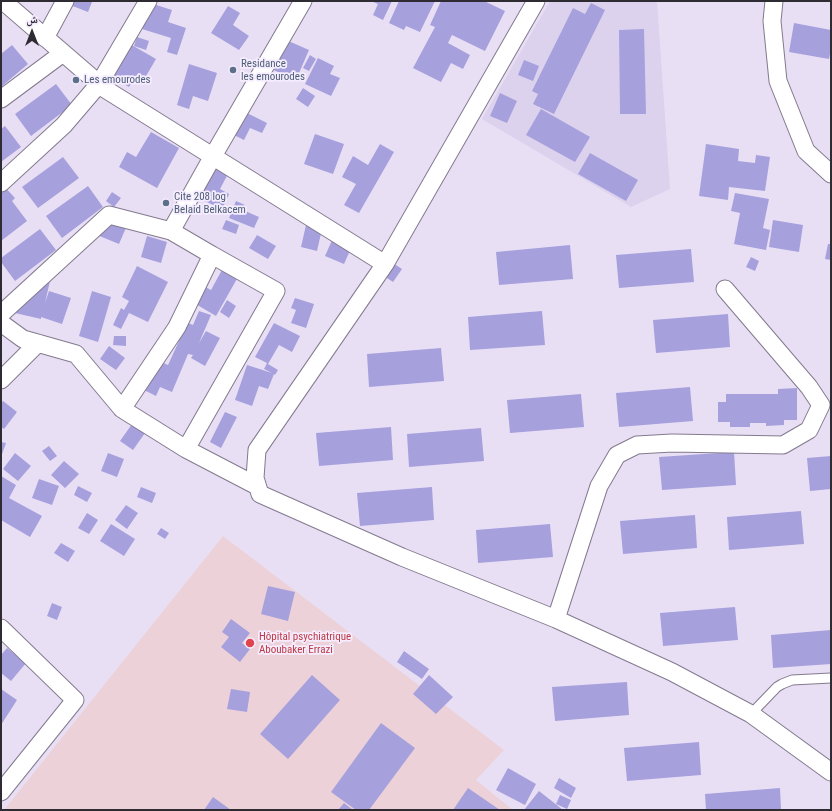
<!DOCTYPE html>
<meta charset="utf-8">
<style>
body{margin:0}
#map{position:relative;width:832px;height:811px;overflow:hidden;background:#e9dff5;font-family:"Roboto Condensed","Noto Naskh Arabic",sans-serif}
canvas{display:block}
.frame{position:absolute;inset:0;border:2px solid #2f2b33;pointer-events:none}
.north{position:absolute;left:12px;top:12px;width:40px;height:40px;-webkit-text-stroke:3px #f5edff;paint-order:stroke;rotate:0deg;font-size:11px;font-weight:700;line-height:16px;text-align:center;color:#2f2b33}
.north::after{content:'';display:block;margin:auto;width:14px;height:18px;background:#2f2b33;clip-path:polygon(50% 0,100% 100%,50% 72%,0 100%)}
</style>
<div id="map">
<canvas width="832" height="811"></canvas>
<div class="frame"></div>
<div class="north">ش</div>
</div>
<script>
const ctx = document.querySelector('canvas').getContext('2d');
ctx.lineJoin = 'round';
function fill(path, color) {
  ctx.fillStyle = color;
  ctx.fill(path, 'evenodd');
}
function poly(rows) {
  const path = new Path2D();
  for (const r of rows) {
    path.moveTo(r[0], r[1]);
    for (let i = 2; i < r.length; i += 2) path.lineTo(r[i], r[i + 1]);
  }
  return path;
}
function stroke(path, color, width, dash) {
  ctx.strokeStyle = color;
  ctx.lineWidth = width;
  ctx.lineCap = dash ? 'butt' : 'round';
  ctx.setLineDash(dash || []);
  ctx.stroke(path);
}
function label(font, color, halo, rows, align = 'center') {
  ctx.font = font + ' "Roboto Condensed",sans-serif';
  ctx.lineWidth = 3.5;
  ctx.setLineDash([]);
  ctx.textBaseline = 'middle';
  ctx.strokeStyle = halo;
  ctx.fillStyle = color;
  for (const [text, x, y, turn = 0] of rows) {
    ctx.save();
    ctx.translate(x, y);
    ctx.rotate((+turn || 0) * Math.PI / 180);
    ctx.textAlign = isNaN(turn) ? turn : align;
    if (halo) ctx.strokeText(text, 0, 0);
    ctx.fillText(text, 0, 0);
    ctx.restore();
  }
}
fill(poly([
 [550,1,657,1,670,189,631,207,482,119]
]), '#ddd2ed');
fill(poly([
 [223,536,504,750,476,780,513,810,4,810]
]), '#ecd2d8');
fill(poly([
 [72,1,89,1,92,2,88,12,70,5],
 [371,1,392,1,383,20,373,15,378,4],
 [399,1,435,1,420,32,406,26,404,30,389,23],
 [441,1,484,1,505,11,485,51,452,35,448,43,470,55,463,69,451,63,441,82,413,68,435,27,430,25],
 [150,3,172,10,168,22,186,28,177,55,167,52,171,38,142,29],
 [591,3,605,10,554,114,533,104,538,94,532,91,573,8,585,14],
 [228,6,240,13,233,25,249,36,239,50,211,33],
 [794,23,831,30,831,48,829,59,789,52],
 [644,29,646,114,620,114,619,30],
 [277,36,309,50,296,80,269,68],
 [137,37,149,41,146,50,134,46],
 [130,44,156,59,142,83,134,79,129,87,110,76],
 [12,45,28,64,1,87,1,54],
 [310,55,316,59,309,71,303,68],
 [318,58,334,66,330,74,340,78,331,96,305,84],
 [524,60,539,66,533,81,518,75],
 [189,64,217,73,208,101,193,96,189,109,177,105],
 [56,84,72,105,31,136,15,114],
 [303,88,315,96,308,107,296,99],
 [500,93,517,101,507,123,490,116],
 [541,109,590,137,575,162,526,135],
 [243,111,267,123,262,133,250,128,244,140,232,134],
 [5,126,21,147,1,162,1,129],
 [151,132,179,148,157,188,119,167,127,152,136,157],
 [315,134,344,144,333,174,304,164],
 [380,144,394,152,359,213,344,205,356,184,342,177,353,156,368,165],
 [706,144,739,149,738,161,755,163,756,155,770,157,765,191,729,187,728,200,699,196],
 [590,153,638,180,626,201,578,174],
 [63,157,79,178,38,208,22,187],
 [204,160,229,172,220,189,229,194,222,209,194,196],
 [1,183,15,198,12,201,27,221,1,241],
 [88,186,103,207,62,238,46,216],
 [112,192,121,198,114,207,106,201],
 [735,193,769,199,763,228,770,230,766,250,734,244,740,213,731,211],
 [236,201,245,205,243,210,259,217,254,228,229,218],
 [106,213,128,223,119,244,97,235],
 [226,220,239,225,236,234,222,229],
 [773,220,803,225,799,252,769,247],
 [306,225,322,229,317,251,301,247],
 [40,229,56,250,15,281,1,262,1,258],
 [257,235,276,246,268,259,249,248],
 [147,236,167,242,161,263,141,257],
 [333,238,352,246,344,264,325,256],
 [828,244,831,244,831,260,825,259],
 [570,245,573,279,499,285,496,252],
 [691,249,694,282,619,288,616,255],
 [751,257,759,261,755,271,746,267],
 [390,261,402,269,393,282,381,274],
 [137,266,168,282,148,322,129,313,121,329,113,325,121,308,124,310,129,301,122,297],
 [223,268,238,277,216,316,189,300,198,283,211,290],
 [32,277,50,281,45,303,49,291,71,298,62,324,41,317,41,319,15,313],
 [92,291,111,297,98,342,79,336],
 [295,298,314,304,306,328,291,323,296,310,291,308],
 [227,300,236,306,229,318,220,312],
 [199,311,211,315,199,343,206,331,220,338,205,366,191,358,193,355,188,354,172,392,160,387,156,396,142,389,155,359,168,365,179,341,171,337,178,319,193,325],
 [542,311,545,345,470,350,468,317],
 [728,314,730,347,656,353,653,320],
 [274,323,300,336,292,352,279,345,268,364,278,370,275,375,274,374,268,389,259,386,252,406,235,400,247,365,272,373,264,369,267,363,255,357],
 [114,336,126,336,126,346,113,345],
 [109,346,125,358,116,370,100,359],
 [441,348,444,381,369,387,367,354],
 [690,387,693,421,619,427,616,393],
 [797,388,797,420,784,420,784,425,766,426,766,423,750,423,750,427,730,427,730,422,718,422,718,402,726,402,726,394,778,394,778,389],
 [581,394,584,427,510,433,507,400],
 [3,401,17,412,4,429,1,427,1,403],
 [225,412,237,417,221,448,210,442],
 [132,424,145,433,133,450,120,441],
 [391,427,393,460,319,466,316,433],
 [481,428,484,461,409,467,407,434],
 [1,442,6,443,1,457],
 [49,446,57,456,50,461,42,451],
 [734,452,736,485,662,490,659,457],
 [15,453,31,466,18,481,3,469],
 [108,453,124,459,117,477,101,471],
 [831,456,831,489,810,491,807,458],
 [64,461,79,474,65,488,51,475],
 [1,476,16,485,9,498,42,516,30,537,1,520],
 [39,479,59,486,52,505,32,498],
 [78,486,92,493,87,502,74,495],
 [141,487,156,493,152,503,137,497],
 [432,487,434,520,360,526,357,493],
 [126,505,138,513,127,529,115,520],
 [801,511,804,544,729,550,727,517],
 [87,513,98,520,89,534,78,528],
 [695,515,697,548,623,554,620,521],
 [111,524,135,539,124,556,100,541],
 [550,524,553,557,478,563,476,530],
 [161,528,169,533,165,539,157,534],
 [61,543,75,551,68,562,54,553],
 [268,586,295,592,288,621,261,614],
 [52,603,62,607,57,620,47,616],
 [735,607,738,640,663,646,660,613],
 [231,619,250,633,242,643,250,649,240,662,221,647,229,637,222,632],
 [831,630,831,664,773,668,771,635],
 [7,648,26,663,11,681,1,673,1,655],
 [404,651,429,669,422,679,397,662],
 [312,675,340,700,288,759,260,734],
 [429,675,453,697,436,714,413,694],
 [627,682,629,715,555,721,552,687],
 [1,689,17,700,1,725],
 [231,689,250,692,247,712,227,709],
 [381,723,415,748,369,810,356,810,331,792],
 [699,742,701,775,627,781,624,748],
 [508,768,536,784,525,805,496,790],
 [559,778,576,788,571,798,554,788],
 [468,788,500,810,453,810],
 [780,788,781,810,706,810,705,794],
 [539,791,553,802,563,810,524,810],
 [560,795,571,800,567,809,556,804],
 [213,797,231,810,204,810],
 [344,803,353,810,338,810]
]), '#a6a0dd');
const lane = poly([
 [751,714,777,687,782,684,792,680,831,678]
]);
const street = poly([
 [3,1,105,89,385,264],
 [536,1,385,264,257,450,255,478,260,494,402,557,556,619,672,672,751,714,831,772],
 [774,1,772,21,778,81,806,151,831,174],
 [45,38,65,1],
 [1,99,63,53],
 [1,183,64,125,99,84,148,1],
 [212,255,171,231,213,156,303,1],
 [1,314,109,215,171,231],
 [1,323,23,339,76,354,122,409,177,327,212,255,276,291,186,449,257,486],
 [1,380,38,343],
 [122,409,186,449],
 [556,619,599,486,617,455,637,445,672,443,783,445,809,430,821,405,809,387,725,289],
 [1,628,75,700,1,792]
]);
stroke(lane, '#837a8e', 11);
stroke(street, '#837a8e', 19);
stroke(lane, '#fff', 9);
stroke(street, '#fff', 17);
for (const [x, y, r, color] of [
 [233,70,4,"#5c6f8a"],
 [76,80,4,"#5c6f8a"],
 [166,203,4,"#5c6f8a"],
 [250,643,5,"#e0444e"]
]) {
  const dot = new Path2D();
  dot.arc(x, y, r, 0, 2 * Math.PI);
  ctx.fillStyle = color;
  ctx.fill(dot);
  stroke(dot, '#f5edff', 1.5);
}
label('11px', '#4e5e75', '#f5edff', [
 ["Residance",241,64],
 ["les emourodes",241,77],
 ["Les emourodes",84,80],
 ["Cite 208 log",174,197],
 ["Belaid Belkacem",174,210]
], 'left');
label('11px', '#be3a42', '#f5edff', [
 ["Hôpital psychiatrique",259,637],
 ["Aboubaker Errazi",259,650]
], 'left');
</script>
